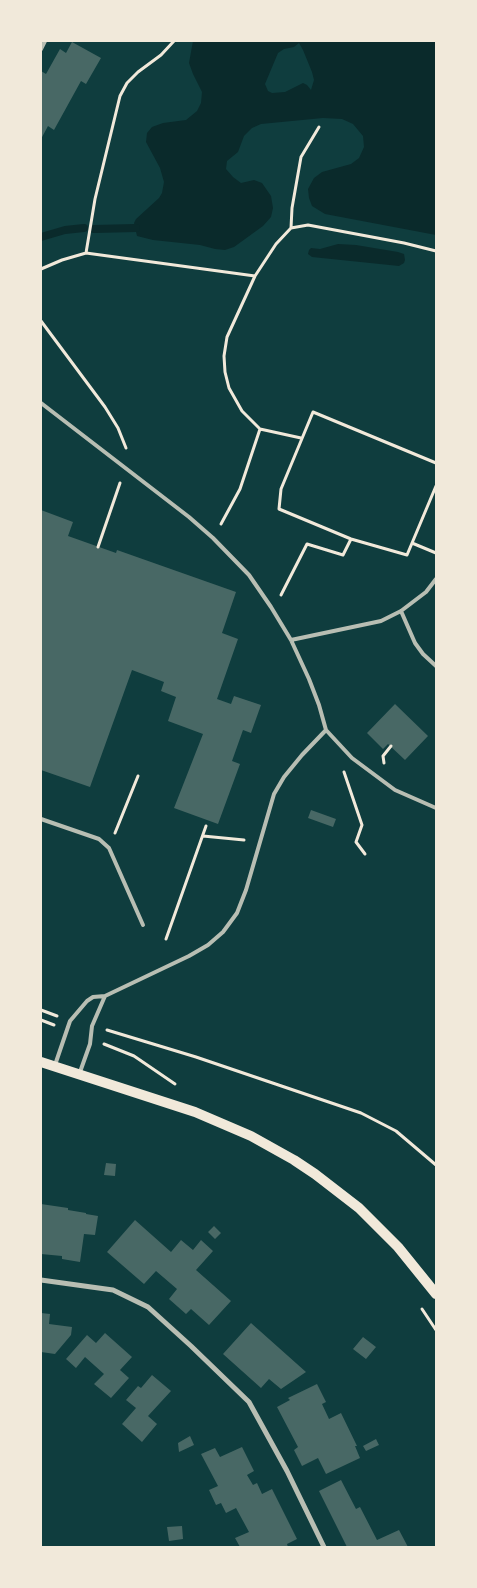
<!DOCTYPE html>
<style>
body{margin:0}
#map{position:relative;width:477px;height:1588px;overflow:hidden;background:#0f3d3e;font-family:"Varela Round",sans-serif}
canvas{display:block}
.frame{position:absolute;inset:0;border:42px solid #f1e9da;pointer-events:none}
</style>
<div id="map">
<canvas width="477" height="1588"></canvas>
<div class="frame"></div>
</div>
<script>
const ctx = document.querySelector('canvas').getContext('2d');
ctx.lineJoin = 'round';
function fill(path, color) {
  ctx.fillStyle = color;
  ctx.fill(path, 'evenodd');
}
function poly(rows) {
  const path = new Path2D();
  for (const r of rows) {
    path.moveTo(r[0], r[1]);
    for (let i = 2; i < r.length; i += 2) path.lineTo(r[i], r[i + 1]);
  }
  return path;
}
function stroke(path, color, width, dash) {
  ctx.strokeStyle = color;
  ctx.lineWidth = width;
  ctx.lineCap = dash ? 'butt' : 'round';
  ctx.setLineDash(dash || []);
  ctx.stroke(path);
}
fill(poly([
 [193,41,436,41,436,235,325,214,312,206,309,198,308,189,314,178,322,172,351,164,359,158,364,147,363,136,353,124,342,119,323,118,261,124,252,128,244,136,238,152,227,161,226,169,233,177,241,183,254,180,262,183,271,196,273,208,271,217,263,226,234,247,225,250,215,249,200,245,153,240,137,236,134,223,136,219,159,198,162,193,164,182,160,168,146,142,147,133,152,127,163,123,186,120,197,111,201,103,202,92,193,74,189,63],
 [299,43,303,50,312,72,314,80,311,90,307,85,303,83,285,92,272,93,268,91,265,84,278,53,284,49,294,47],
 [338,244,356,245,398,252,404,254,405,260,404,263,399,266,312,257,308,254,309,250,311,248,320,249]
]), '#0a2a2b');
stroke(poly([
 [94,229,136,228],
 [41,237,65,230,84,228]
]), '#0a2a2b', 8);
fill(poly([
 [72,42,101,58,86,84,81,81,54,130,48,126,41,139,41,71,46,74,60,49,66,53],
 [41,510,73,522,68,536,116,553,117,550,236,592,222,633,238,639,217,699,231,704,234,696,261,705,251,733,243,730,232,761,240,764,218,824,174,808,203,734,168,721,176,697,161,691,164,682,132,670,90,787,41,770],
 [395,704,428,736,405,760,388,744,383,749,367,733],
 [311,810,336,819,333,827,308,818],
 [106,1163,116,1164,115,1176,104,1175],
 [41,1204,68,1208,68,1210,86,1213,86,1214,98,1216,95,1235,84,1234,80,1262,62,1259,62,1256,41,1254],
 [135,1220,171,1252,181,1240,193,1250,201,1240,213,1251,196,1270,231,1301,209,1325,191,1309,186,1314,169,1299,177,1289,156,1271,144,1284,107,1252],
 [214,1226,221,1233,215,1239,208,1232],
 [41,1313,50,1314,49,1324,72,1327,71,1335,55,1354,41,1352],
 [251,1323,306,1372,281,1389,269,1379,261,1388,223,1354],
 [105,1333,132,1357,120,1370,129,1378,111,1398,94,1384,104,1374,85,1357,76,1368,66,1359,87,1335,96,1343],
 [363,1337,376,1347,366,1359,353,1349],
 [152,1375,171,1391,148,1416,157,1424,142,1442,122,1424,136,1408,126,1400,138,1386,141,1388],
 [317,1384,326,1402,322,1404,329,1419,341,1413,357,1446,355,1446,360,1458,326,1474,318,1458,302,1466,294,1450,298,1447,277,1407,290,1400,288,1398],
 [190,1436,194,1445,179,1452,178,1443],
 [376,1439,379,1445,366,1451,363,1446],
 [242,1447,254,1471,247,1475,253,1485,257,1483,262,1494,272,1489,297,1539,287,1544,288,1547,240,1547,235,1538,249,1532,236,1508,226,1513,221,1503,216,1505,209,1490,218,1486,201,1454,215,1448,220,1457],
 [341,1480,356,1509,360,1507,377,1540,399,1530,408,1547,347,1547,319,1491],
 [182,1526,183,1539,169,1541,167,1527]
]), '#486865');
stroke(poly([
 [291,228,292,208,301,157,319,127],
 [86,253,95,199,120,96,127,83,138,72,161,55,174,41],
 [41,269,62,260,86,253,255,276],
 [41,321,105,407,118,428,126,448],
 [301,438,260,429,242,411,229,388,225,372,224,356,227,337,255,276,276,244,291,228,308,225,404,243,436,251],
 [436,463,313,412,281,489,279,509,351,539,407,555,436,486],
 [221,524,240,489,260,429],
 [412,543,436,553],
 [98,547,120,483],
 [281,595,307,544,343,555,351,539],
 [384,763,383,756,391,746],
 [344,772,362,825,356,842,365,854],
 [115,833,138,776],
 [203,836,244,840],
 [166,939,206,826],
 [41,1010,57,1016],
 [41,1020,54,1025],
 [107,1030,196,1057,361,1113,396,1131,436,1165],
 [104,1044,134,1056,175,1084],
 [422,1309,436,1330]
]), '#f1e9da', 3);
stroke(poly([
 [41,49,45,41],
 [41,403,189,517,213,538,249,575,271,607,291,640,309,679,319,705,326,730,352,758,395,790,436,808],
 [401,611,415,643,423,654,436,666],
 [291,640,381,621,401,611,426,592,436,579],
 [41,819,99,839,109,848,143,925],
 [55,1065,70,1021,87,1001,93,997,105,996,189,956,208,945,223,932,237,913,246,890,274,794,284,777,302,755,326,730],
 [80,1072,90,1044,92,1026,105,996]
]), '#b8beb3', 4);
stroke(poly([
 [41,1280,113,1290,148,1307,191,1346,249,1402,287,1471,324,1547]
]), '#b8beb3', 5);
stroke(poly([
 [41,1062,195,1112,251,1136,294,1160,315,1174,359,1208,398,1247,436,1294]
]), '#f1e9da', 10);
</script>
